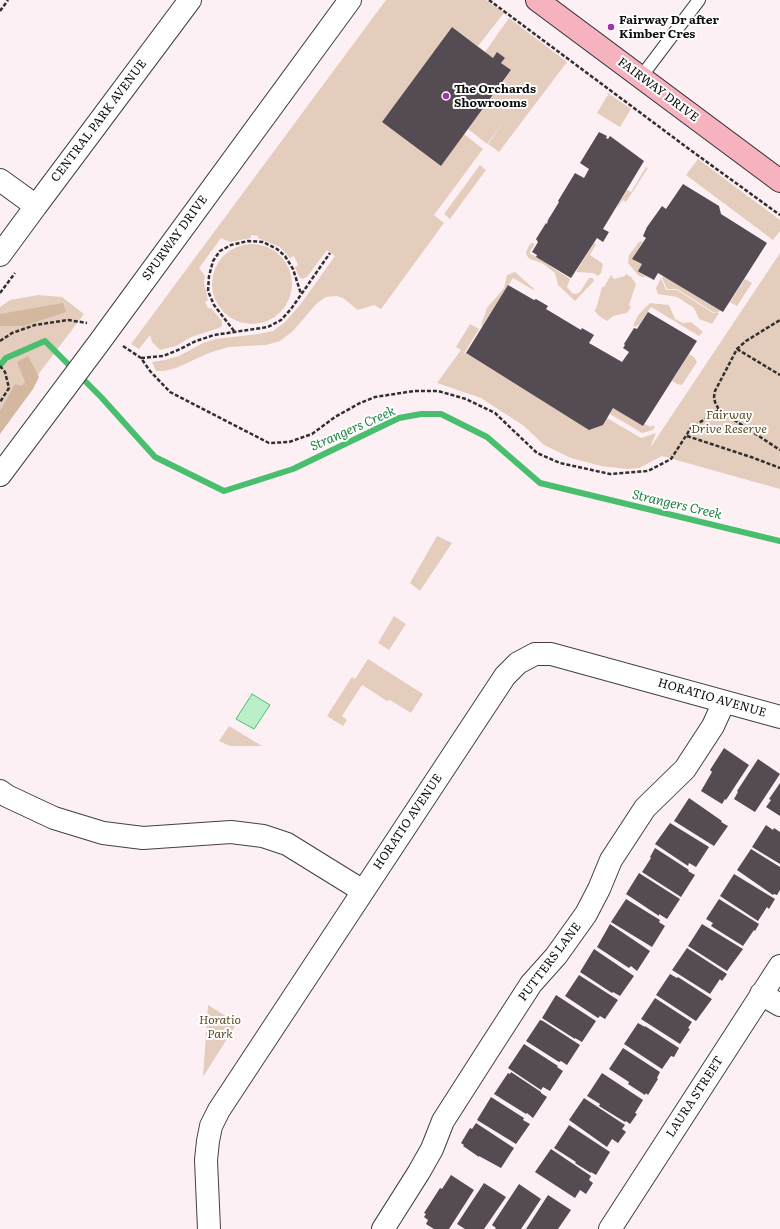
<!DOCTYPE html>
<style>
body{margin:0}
canvas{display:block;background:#fdf0f4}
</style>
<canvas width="780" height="1229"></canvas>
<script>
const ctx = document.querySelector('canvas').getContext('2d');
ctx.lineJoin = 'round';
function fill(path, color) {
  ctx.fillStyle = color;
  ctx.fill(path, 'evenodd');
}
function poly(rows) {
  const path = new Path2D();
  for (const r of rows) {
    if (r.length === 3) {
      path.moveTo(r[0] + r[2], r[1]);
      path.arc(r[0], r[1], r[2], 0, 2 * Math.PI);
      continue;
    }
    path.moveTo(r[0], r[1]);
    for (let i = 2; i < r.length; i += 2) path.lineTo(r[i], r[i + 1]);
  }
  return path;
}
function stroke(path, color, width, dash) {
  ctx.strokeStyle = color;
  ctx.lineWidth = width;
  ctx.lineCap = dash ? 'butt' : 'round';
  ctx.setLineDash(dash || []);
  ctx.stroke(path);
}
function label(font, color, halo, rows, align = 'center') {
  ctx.font = font + ' Literata,serif';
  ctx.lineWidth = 4;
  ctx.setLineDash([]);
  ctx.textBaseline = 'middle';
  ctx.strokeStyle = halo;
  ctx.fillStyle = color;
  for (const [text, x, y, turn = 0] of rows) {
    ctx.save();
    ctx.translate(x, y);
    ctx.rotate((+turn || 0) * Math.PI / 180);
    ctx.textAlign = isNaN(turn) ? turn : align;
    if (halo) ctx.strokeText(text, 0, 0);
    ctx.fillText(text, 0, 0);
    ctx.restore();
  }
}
fill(poly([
 [386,0,486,0,504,13,478,46,452,27,382,122,441,166,464,134,483,149,434,215,444,223,381,309,374,305,358,310,343,298,336,296,326,297,317,303,293,331,280,341,266,345,229,347,209,353,176,368,164,371,156,371,152,362,165,360,179,356,203,343,215,339,258,334,273,331,285,322,300,305,335,256,327,250,307,277,302,279,299,277,295,267,298,265,294,256,290,258,280,247,258,238,258,236,251,235,251,238,230,242,221,238,199,268,205,276,204,283,208,300,205,302,208,308,211,308,222,321,222,326,219,328,191,337,176,346,160,350,152,342,150,335,139,349,131,344],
 [509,18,567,62,499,152,488,144,505,120,487,144,468,129,511,71,501,63,505,58,493,58,485,52],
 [608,93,631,109,620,127,597,113,607,96,609,96,607,94],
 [698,159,780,220,780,231,773,240,686,175],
 [480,165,486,170,450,219,444,214],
 [646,167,648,168,626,202,623,200,618,207,617,207,627,190,631,192],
 [643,241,633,259,642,264,638,271,646,277,642,277,638,275,628,263,629,255,639,242],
 [533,243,535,244,530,251,530,254,535,256,570,279,567,287,572,293,576,294,580,292,589,278,593,278,594,281,575,301,558,285,555,273,542,263,530,259,527,256,526,252,530,244],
 [594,243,596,244,590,255,603,264,601,273,598,276,593,273,576,272],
 [252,284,40],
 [780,253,780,489,662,456,639,468,627,469,601,466,571,458,544,445,524,426,481,398,437,383,461,350,456,347,470,324,479,329,465,352,462,351,562,413,603,425,607,418,641,438,656,433,650,448],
 [515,272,533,288,535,291,513,278,482,326,481,325,487,308,504,288,507,275],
 [626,274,631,277,636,284,629,305,631,307,627,313,613,316,607,321,599,316,594,310,596,309,602,287,604,287,611,275,614,279,625,276],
 [664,276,721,310,717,313,713,312,677,289,667,289,662,278],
 [661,278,666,290,677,290,713,313,719,313,712,324,699,319,694,308,677,297,658,294,656,288],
 [745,279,752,283,737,306,730,302],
 [38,295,62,297,84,314,0,425,0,307,10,300],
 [650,303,669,305,675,319,683,323,691,322,703,332,699,336,651,307,639,325,634,327,633,326,638,315],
 [689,354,694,357,697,362,682,385,677,384,672,381],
 [613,408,643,426,645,424,651,427,652,425,655,427,653,430,642,433,610,414],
 [437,536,452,543,420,591,410,583],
 [394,616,406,624,389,650,378,643],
 [368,659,423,694,411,713,390,700,387,701,362,685,342,716,347,720,343,726,327,716,352,677,355,679],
 [229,726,262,746,230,746,219,741],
 [208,1005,237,1023,203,1077]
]), '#e4cdbd');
fill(poly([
 [63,303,66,312,24,326,0,326,0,314],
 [28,356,39,377,33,389,0,434,0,411,15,384,22,386,25,382,17,362]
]), '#d3b79e');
const water = poly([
 [252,694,270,705,254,729,236,719,252,694]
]);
fill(water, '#baefca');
stroke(water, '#49be6f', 1);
stroke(poly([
 [0,365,6,358,45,341,101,397,155,457,224,491,293,469,399,418,421,414,441,414,487,437,540,483,780,541]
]), '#49be6f', 6);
fill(poly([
 [452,27,493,58,497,52,505,58,501,63,511,70,441,166,382,122],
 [599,132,607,136,606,138,608,139,610,136,644,161,603,229,609,232,603,242,597,238,571,278,536,257,537,255,532,252,538,242,536,239,546,223,547,224,548,220,559,202,558,201,575,173,584,178,589,169,580,163],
 [683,184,719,206,721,214,767,243,723,312,658,273,654,280,639,272,638,271,642,264,632,259,646,238,643,236,647,227,662,206,666,209],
 [508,285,534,300,536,299,548,306,546,309,581,330,582,328,594,335,589,343,622,362,629,352,623,348,625,345,624,344,634,328,637,329,648,312,697,341,643,426,613,408,603,425,589,430,466,353],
 [724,748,749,765,726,800,725,799,722,804,701,791,712,772,710,770],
 [758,759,780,774,755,812,734,799,738,792,737,791],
 [780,783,780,816,766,807,771,800,769,799],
 [689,798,722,821,721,822,728,826,714,846,674,821],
 [670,823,709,847,696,867,689,863,688,866,655,844],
 [766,825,773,830,774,828,780,832,780,864,752,847],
 [655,848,689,870,688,871,695,875,681,897,642,872,651,858,650,857],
 [751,849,780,867,780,890,777,895,774,894,773,895,737,870],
 [639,873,680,899,667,919,659,914,659,916,626,894],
 [734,874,775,899,769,909,767,907,758,921,720,896],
 [626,899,660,920,659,922,665,926,652,947,611,922],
 [719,899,759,924,755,931,754,930,743,946,711,926,713,923,706,919],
 [610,924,650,951,637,971,631,966,629,968,597,947],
 [702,924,743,949,727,971,688,946],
 [687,948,727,974,722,981,720,979,710,994,672,970],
 [594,949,634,976,620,996,613,992,612,993,580,972],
 [670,974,677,978,678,977,712,999,696,1021,656,995],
 [579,975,618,1000,605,1019,600,1016,598,1018,565,996],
 [556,995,596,1021,582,1042,575,1038,575,1039,542,1018],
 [655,998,692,1022,688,1028,690,1029,680,1044,641,1019],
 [540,1020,543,1021,580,1045,567,1065,561,1061,559,1062,526,1041],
 [638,1023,645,1027,645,1026,679,1048,674,1057,671,1056,662,1069,624,1044],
 [524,1044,558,1066,557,1067,563,1071,550,1091,543,1087,541,1090,508,1068],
 [623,1048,660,1072,657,1078,658,1079,648,1095,646,1093,645,1095,628,1084,629,1082,609,1069],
 [511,1072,541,1092,541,1093,547,1097,533,1118,527,1113,526,1114,494,1094,508,1073,510,1074],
 [602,1073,643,1100,635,1113,637,1114,630,1124,626,1121,625,1122,599,1106,600,1104,587,1096],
 [491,1097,524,1118,523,1120,530,1124,516,1144,477,1120],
 [584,1098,625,1125,622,1129,626,1132,618,1143,612,1139,607,1147,569,1120],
 [476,1123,514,1148,501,1168,479,1156,479,1157,463,1146,464,1145,461,1143,470,1128,472,1129],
 [569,1125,610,1152,596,1175,591,1172,591,1173,575,1163,576,1162,554,1148],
 [551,1149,591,1176,589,1180,593,1183,586,1194,580,1190,575,1198,535,1172],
 [451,1175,474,1190,449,1229,434,1229,426,1224,428,1220,424,1217,426,1214,424,1213,440,1188,442,1189],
 [484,1183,506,1197,484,1229,465,1229,457,1224],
 [519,1184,541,1199,521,1229,495,1229,496,1228,492,1225],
 [548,1195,571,1210,558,1229,526,1229]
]), '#554b52');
const lane = poly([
 [641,77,699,0]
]);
const street = poly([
 [0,180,36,206,190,0],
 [0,255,36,206],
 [0,475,98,344,350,0],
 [0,791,7,796,54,818,103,833,143,838,231,832,263,836,287,844,363,891],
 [761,994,780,1005],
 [209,1229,206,1160,208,1141,211,1126,219,1110,505,676,518,663,535,654,551,654,780,717],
 [383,1229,419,1172,432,1149,443,1121,491,1046,531,984,556,956,586,914,599,889,611,860,645,808,685,769,713,726,724,702],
 [610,1229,780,966]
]);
const secondary = poly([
 [537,0,780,181]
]);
stroke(lane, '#414141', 14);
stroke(street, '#414141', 24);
stroke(secondary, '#303030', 24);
stroke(poly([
 [489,0,689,149,780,215],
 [0,11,8,0],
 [0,293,15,273],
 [234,331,214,305,208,291,209,276,213,261,220,251,231,245,248,241,263,242,277,249,285,256,293,269,301,294],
 [0,341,12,333,35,325,68,320,87,323],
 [123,346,141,358,150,371,170,392,269,443,289,442,312,434,335,417,360,403,375,397,414,391,438,391,466,399,495,413,537,453,560,463,610,474,648,471,671,459,691,428,719,410,715,402,714,397,715,391,737,349,746,341,780,320],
 [737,349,780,375],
 [141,358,163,356,178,350,196,341,214,335,268,327,281,320,291,309,330,253],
 [0,366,5,372,9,388,0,402],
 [719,410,780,450],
 [687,436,751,457,780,468]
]), '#303030', 2.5, [4, 2]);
stroke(lane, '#fff', 12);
stroke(street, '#fff', 22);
stroke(secondary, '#f6b2bf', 22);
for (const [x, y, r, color] of [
 [611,27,4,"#9f35ae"],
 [446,96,4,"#9f35ae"]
]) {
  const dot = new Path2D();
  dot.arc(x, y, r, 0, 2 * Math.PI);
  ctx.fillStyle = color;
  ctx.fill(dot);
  stroke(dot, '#fff', 1.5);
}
label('bold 12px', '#0e0e0e', '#fff', [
 ["Fairway Dr after",619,20],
 ["Kimber Cres",619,34],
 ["The Orchards",454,89],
 ["Showrooms",454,103]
], 'left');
label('12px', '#0e0e0e', '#fff', [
 ["FAIRWAY DRIVE",658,90,37],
 ["CENTRAL PARK AVENUE",99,121,-53],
 ["SPURWAY DRIVE",175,238,-54],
 ["HORATIO AVENUE",712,698,16],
 ["HORATIO AVENUE",408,822,-56],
 ["PUTTERS LANE",550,962,-53],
 ["LAURA STREET",695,1097,-57]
]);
label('italic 12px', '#5e4e25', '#fff', [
 ["Fairway",729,415],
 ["Drive Reserve",729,429],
 ["Horatio",220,1020],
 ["Park",220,1034]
]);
label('italic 13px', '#238446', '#fff', [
 ["Strangers Creek",353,429,-24],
 ["Strangers Creek",677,505,13]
]);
</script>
